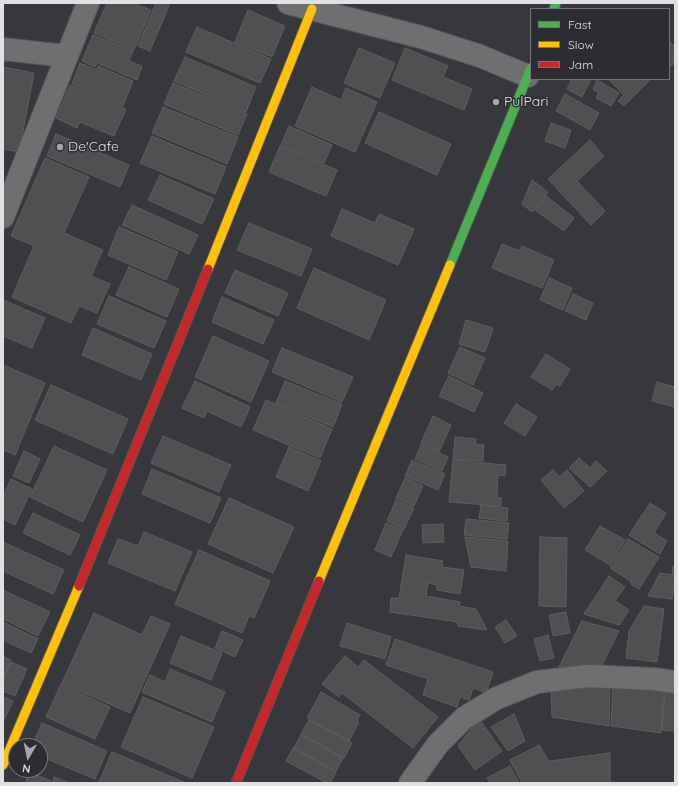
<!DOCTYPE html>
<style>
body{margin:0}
#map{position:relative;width:678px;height:786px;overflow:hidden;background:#37383b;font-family:Quicksand,sans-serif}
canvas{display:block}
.frame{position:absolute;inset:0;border:4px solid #e0e1e4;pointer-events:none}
.legend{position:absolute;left:530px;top:8px;width:140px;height:72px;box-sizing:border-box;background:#2c2d32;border:1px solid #747579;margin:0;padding:5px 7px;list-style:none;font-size:12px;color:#e0e1e4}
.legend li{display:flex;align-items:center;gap:8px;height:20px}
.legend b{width:20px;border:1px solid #747579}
.north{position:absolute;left:8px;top:738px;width:40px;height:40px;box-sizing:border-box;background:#2c2d32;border:1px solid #747579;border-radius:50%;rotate:189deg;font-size:11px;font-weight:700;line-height:16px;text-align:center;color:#e0e1e4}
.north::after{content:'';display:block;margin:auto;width:14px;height:18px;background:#a5a6a9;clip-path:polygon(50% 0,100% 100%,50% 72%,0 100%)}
</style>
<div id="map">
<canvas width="678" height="786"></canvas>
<div class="frame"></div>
<ul class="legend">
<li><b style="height:5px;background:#4caf50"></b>Fast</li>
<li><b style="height:5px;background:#ffc107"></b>Slow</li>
<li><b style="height:5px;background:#c62828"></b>Jam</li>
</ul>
<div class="north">N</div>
</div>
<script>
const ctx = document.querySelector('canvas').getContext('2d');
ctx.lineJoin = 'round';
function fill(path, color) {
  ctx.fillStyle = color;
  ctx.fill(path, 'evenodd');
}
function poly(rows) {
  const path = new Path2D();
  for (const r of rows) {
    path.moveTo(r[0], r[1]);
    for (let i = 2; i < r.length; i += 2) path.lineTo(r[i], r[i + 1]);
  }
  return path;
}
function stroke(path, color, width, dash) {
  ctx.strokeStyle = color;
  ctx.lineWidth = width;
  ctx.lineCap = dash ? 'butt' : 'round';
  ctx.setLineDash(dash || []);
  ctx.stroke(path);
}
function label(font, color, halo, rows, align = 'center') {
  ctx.font = font + ' Quicksand,sans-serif';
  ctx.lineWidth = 3;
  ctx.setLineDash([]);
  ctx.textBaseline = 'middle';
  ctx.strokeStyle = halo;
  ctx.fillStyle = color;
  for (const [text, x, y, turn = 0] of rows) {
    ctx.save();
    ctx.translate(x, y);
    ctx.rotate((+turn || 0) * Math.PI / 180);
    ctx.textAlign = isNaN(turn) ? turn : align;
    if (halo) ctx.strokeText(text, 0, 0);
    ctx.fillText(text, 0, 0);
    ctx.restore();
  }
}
const building = poly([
 [107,3,132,3,151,10,134,50,94,33,107,3],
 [156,3,170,3,150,51,138,46,156,3],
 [248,10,285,26,272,57,235,42,248,10],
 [197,27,271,59,260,83,186,52,197,27],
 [93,35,133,51,129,61,142,66,137,80,97,63,95,67,82,61,93,35],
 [669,41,675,47,675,62,669,68,669,41],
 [359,48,395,63,380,98,344,83,359,48],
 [405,48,448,66,443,77,472,89,464,110,392,80,405,48],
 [3,54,6,54,3,67,34,73,19,152,3,149,3,54],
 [185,57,256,87,246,112,174,81,185,57],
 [80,63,97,70,98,66,133,81,123,106,72,84,80,63],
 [572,79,591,79,582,97,567,89,572,79],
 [608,79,651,79,624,106,618,101,624,95,608,79],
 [597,80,619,93,611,106,596,98,599,93,593,89,597,80],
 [173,83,247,114,238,135,164,104,173,83],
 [70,85,126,109,114,136,80,122,77,128,56,118,70,85],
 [312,87,341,100,346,88,377,102,355,152,295,126,312,87],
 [565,94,599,113,590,130,556,111,565,94],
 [163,107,238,137,227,164,152,133,163,107],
 [379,112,451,144,437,175,365,143,379,112],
 [551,123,571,130,565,148,545,141,551,123],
 [289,126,332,145,324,163,281,145,289,126],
 [56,134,129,165,120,187,47,156,56,134],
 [152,136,226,167,215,194,140,163,152,136],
 [590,140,604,156,577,181,605,211,591,225,548,179,590,140],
 [280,146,337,170,326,196,269,172,280,146],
 [45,158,89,177,64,233,103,250,91,276,110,284,97,313,79,306,71,323,12,297,34,246,11,236,45,158],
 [160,175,214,199,202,224,148,200,160,175],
 [532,180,548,192,532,212,522,204,532,180],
 [546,196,574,218,564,231,535,210,546,196],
 [132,205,198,235,189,254,122,225,132,205],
 [342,209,375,223,379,214,414,229,398,265,331,236,342,209],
 [249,223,312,249,301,276,237,250,249,223],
 [119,227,178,252,166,280,108,255,119,227],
 [502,244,519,251,522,246,554,260,542,288,492,268,502,244],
 [129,267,179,289,167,317,116,295,129,267],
 [314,268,386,300,369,340,297,308,314,268],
 [235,270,288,293,278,316,225,293,235,270],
 [549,278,572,288,563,310,540,300,549,278],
 [573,294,593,303,586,320,565,311,573,294],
 [109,296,166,321,154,348,97,324,109,296],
 [222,297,274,320,263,344,212,322,222,297],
 [3,300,45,318,32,348,3,336,3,300],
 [466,320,493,328,485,352,459,344,466,320],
 [93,328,152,354,141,380,82,355,93,328],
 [213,336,269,361,251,402,195,377,213,336],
 [460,347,485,358,473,385,448,373,460,347],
 [282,348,353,377,342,402,272,372,282,348],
 [546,354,570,369,560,386,556,384,552,390,531,377,546,354],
 [3,365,45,383,15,455,3,450,3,365],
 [449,376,483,393,474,412,439,396,449,376],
 [195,381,250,407,241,427,207,411,204,418,182,408,195,381],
 [285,381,342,404,333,427,276,403,285,381],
 [657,382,675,387,675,407,652,401,657,382],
 [51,385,128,419,113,454,35,420,51,385],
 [266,400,332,429,320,458,253,430,266,400],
 [516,404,537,417,525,436,504,423,516,404],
 [433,416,451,425,439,452,421,443,433,416],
 [163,436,231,465,219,492,151,463,163,436],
 [455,437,476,439,475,444,484,445,483,461,453,459,455,437],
 [421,445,448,457,442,471,415,459,421,445],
 [54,446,107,470,83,522,30,497,54,446],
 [289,447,321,461,308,491,276,477,289,447],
 [24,451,40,459,29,483,13,476,24,451],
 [579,458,590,468,596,461,607,471,590,487,569,468,579,458],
 [412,460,445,474,438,490,405,476,412,460],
 [453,460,506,465,505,476,498,475,497,497,501,498,501,506,449,502,453,460],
 [152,469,221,498,210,523,142,494,152,469],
 [553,470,559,477,567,470,584,491,564,508,541,480,553,470],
 [405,478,423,486,414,506,396,498,405,478],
 [11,479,32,489,15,525,3,519,3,497,11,479],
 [229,498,294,527,273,573,208,544,229,498],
 [396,500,414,508,404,529,387,521,396,500],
 [650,503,666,513,654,533,667,541,660,554,629,535,650,503],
 [481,505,508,508,507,521,479,518,481,505],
 [33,513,80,535,70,555,23,533,33,513],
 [466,519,509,523,507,539,464,535,466,519],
 [386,523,403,530,391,557,375,550,386,523],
 [443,524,444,542,423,543,422,525,443,524],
 [600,526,625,540,610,565,585,550,600,526],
 [144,532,192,552,175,591,108,563,118,539,138,546,144,532],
 [465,537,508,541,506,571,471,567,465,537],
 [540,537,567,538,566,607,539,606,540,537],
 [628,539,659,557,639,589,631,584,632,582,610,568,628,539],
 [3,542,64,570,53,594,3,571,3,542],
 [199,550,270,581,254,618,249,616,242,633,175,604,199,550],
 [406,555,443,561,442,567,464,570,460,594,437,590,437,585,428,583,426,596,460,602,459,606,476,609,487,630,458,626,458,622,390,612,391,598,399,598,406,555],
 [673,566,675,566,675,592,673,591,672,599,648,596,660,573,672,575,673,566],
 [609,576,625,587,615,601,629,610,619,625,584,614,609,576],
 [3,590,50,612,38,636,3,619,3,590],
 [644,606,664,609,657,662,626,658,629,631,644,606],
 [566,612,570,633,553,636,549,615,566,612],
 [94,613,142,635,151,616,170,624,130,713,62,683,94,613],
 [506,620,517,636,505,643,495,627,506,620],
 [582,621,619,631,600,669,559,667,582,621],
 [3,622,38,639,31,653,3,640,3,622],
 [347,623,391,637,385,659,340,646,347,623],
 [222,631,243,640,235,657,215,648,222,631],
 [548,635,554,658,540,661,534,639,548,635],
 [181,636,222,653,211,680,170,663,181,636],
 [395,639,493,672,486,693,473,688,469,700,460,697,457,707,423,695,428,679,386,665,395,639],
 [3,656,11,660,3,678,3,656],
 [345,656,358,667,364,660,438,717,413,748,342,693,339,697,322,684,345,656],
 [11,662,27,669,15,696,3,691,3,680,11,662],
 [170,669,225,692,212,722,142,692,150,675,165,682,170,669],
 [61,684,110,707,95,739,46,717,61,684],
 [610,686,609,726,552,717,551,688,610,686],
 [613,687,664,690,661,733,611,726,613,687],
 [665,691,675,692,675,731,662,730,665,691],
 [321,692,360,715,357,721,359,722,349,741,307,718,321,692],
 [3,697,13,701,3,722,3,697],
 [143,697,214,727,192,778,121,747,143,697],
 [514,714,525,741,508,751,491,727,514,714],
 [479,719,502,751,475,770,458,746,479,719],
 [309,720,352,743,344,758,301,734,309,720],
 [42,723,107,751,95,779,40,756,40,746,32,746,42,723],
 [301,735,343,758,336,771,294,748,301,735],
 [539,745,549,761,610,753,610,783,522,783,510,760,539,745],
 [293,748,336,772,330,783,327,783,286,761,293,748],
 [112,752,186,783,102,783,99,782,112,752],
 [510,766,519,783,490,783,487,778,510,766],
 [30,772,51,781,50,783,25,783,30,772],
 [54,777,69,783,52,783,54,777]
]);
fill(building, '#4f5052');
stroke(building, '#5d5e60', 1);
const street = poly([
 [288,3,421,37,480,56,528,76],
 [3,49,66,56],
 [3,217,88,3],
 [410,783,438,744,464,718,497,698,537,682,588,676,653,679,675,682]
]);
const fast = poly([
 [554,9,556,3],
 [450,265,531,68]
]);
const slow = poly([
 [208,269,312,9],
 [319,581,450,265],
 [3,765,79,586]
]);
const jam = poly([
 [79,586,208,269],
 [236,783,319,581]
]);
stroke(street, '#565659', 24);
stroke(fast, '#565659', 11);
stroke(slow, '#565659', 11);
stroke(jam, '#565659', 11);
stroke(street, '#6e6f71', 22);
stroke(fast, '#4caf50', 9);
stroke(slow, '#ffc107', 9);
stroke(jam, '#c62828', 9);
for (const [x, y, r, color] of [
 [496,102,4,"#a5a6a9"],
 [60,147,4,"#a5a6a9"]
]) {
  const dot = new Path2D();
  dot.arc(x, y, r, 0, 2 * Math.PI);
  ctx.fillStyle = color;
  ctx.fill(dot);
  stroke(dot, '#2c2d32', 1.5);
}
label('14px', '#e0e1e4', '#2c2d32', [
 ["PulPari",504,102],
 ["De'Cafe",68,147]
], 'left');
</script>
